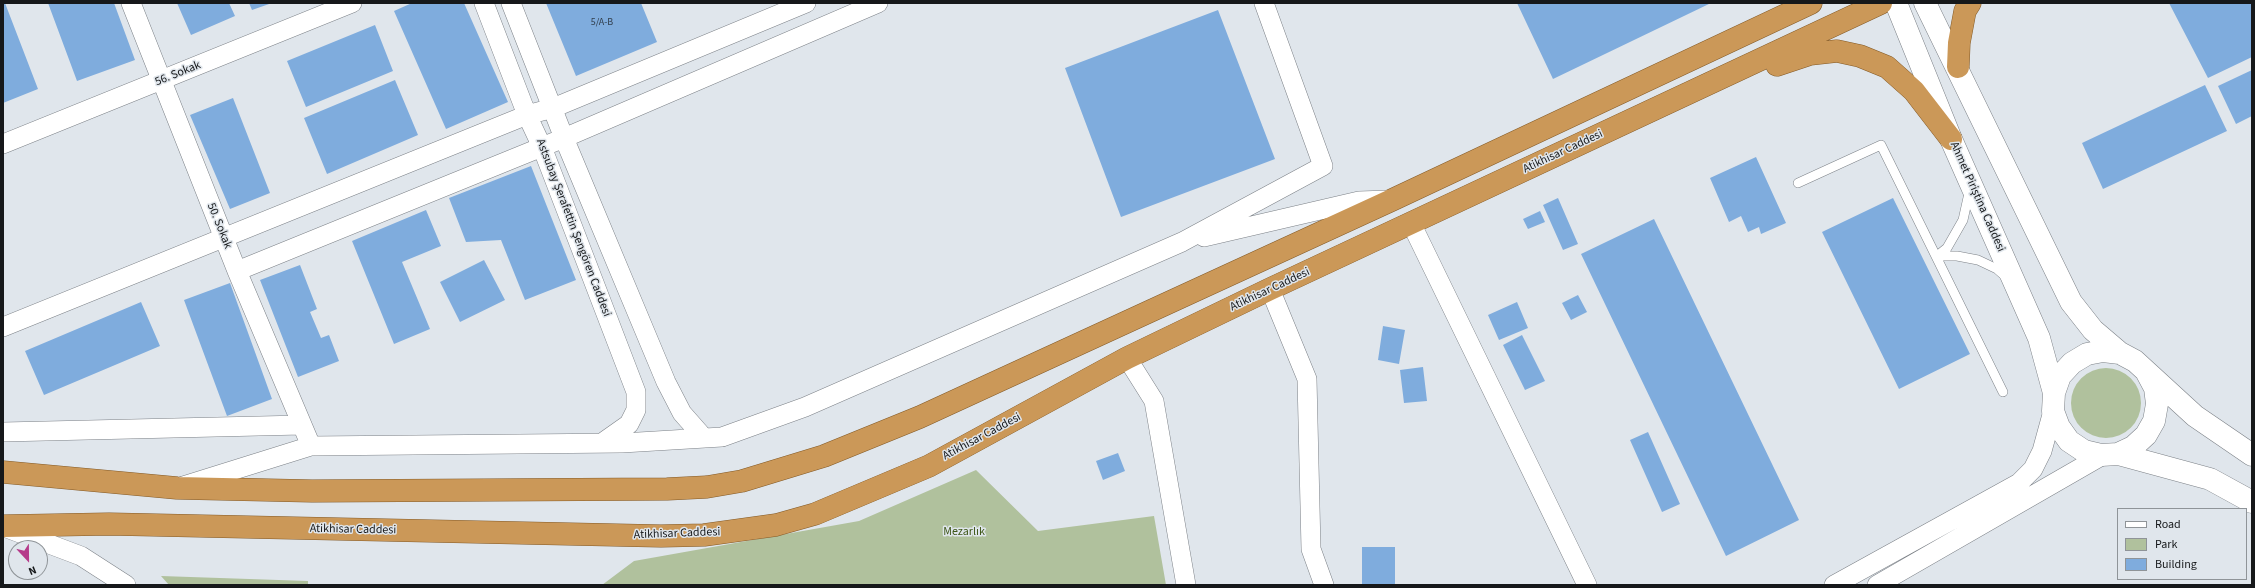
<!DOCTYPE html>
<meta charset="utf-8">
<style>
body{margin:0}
#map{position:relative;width:2255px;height:588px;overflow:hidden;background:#e0e6ec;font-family:"Source Sans 3",sans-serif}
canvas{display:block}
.frame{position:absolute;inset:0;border:4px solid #16181a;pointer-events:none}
.legend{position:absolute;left:2117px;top:508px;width:130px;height:72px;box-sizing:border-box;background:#e0e6ec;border:1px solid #8f9498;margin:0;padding:5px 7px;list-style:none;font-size:12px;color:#16181a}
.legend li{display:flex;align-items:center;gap:8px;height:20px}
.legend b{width:20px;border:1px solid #8f9498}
.north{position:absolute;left:8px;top:540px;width:40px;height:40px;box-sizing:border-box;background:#e0e6ec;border:1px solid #8f9498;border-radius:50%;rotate:158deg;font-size:11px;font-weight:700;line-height:16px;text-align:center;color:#16181a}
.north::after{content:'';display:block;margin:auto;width:14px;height:18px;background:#b63a8a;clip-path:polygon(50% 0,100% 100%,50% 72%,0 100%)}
</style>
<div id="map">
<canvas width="2255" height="588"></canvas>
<div class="frame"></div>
<ul class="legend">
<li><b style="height:5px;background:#fff"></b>Road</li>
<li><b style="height:11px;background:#b0c19d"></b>Park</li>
<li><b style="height:11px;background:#7facdd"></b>Building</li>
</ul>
<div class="north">N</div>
</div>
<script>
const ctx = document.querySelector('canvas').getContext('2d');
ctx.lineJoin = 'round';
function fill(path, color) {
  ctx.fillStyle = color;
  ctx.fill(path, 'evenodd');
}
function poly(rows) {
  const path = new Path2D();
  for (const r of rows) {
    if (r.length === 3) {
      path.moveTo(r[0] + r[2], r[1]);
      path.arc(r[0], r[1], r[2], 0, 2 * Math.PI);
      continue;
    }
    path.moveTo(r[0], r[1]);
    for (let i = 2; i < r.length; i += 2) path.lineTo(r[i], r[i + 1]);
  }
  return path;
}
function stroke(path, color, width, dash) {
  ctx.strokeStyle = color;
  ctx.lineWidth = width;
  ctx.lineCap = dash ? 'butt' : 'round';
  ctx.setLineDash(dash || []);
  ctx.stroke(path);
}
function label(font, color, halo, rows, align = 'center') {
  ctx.font = font + ' "Source Sans 3",sans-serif';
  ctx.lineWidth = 3;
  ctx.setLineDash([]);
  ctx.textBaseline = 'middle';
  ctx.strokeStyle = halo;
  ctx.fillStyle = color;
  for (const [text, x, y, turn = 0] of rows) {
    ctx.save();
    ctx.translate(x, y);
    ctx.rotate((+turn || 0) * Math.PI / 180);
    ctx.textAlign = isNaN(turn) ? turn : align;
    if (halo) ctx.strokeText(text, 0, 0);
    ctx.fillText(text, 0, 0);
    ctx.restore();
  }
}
fill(poly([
 [2106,403,35],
 [976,470,1038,531,1154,516,1166,585,602,585,634,561,859,521],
 [161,576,308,581,308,585,169,585]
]), '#b0c19d');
fill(poly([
 [3,3,5,3,38,89,3,103],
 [48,3,114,3,135,60,77,81],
 [177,3,229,3,235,16,191,35],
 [249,3,272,3,252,10],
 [412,3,464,3,508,102,446,129,394,11],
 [546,3,641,3,657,42,576,76],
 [1517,3,1711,3,1553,79],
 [2169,3,2252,3,2252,57,2208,78],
 [1218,10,1275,159,1121,217,1065,68],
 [375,25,393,71,306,107,287,61],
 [2252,70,2252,116,2236,124,2218,86],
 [395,80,418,135,327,174,304,118],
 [2205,85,2227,131,2103,189,2082,143],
 [233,98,270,193,230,209,190,115],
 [1756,157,1786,223,1761,234,1759,227,1748,232,1741,216,1729,222,1710,178],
 [531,166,576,280,525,300,501,240,466,242,449,198],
 [1558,198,1578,244,1563,250,1543,205],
 [1893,198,1970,354,1899,389,1822,232],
 [426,210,441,246,402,262,430,329,394,344,352,241],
 [1540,211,1545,222,1528,229,1523,219],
 [1654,219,1799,520,1726,556,1581,254],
 [484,260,505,300,460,322,440,282],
 [300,265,317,309,310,312,321,338,329,335,339,361,298,377,260,280],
 [230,283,272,399,227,416,184,300],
 [1578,295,1587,312,1571,320,1562,303],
 [141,302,160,346,44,395,25,351],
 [1517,302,1528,328,1499,340,1488,315],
 [1383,326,1405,330,1399,364,1378,360],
 [1522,335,1545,381,1525,390,1503,345],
 [1423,367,1427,401,1404,403,1400,370],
 [1648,432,1680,504,1662,512,1630,440],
 [1118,453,1125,471,1103,480,1096,461],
 [1362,547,1395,547,1395,585,1362,585]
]), '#7facdd');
const service = poly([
 [1798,183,1881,145,2003,392],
 [1937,256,1957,256,1978,260,1997,269,2005,276],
 [1937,256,1947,248,1963,220,1969,193]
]);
const minor = poly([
 [131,3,237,271,311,446],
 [484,3,527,115,542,147,636,392,636,410,629,424,602,443],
 [511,3,564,138,666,382,682,413,704,438],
 [3,144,352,3],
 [1411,223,1587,585],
 [1204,237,1359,201,1388,200],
 [237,271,564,138,878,3],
 [1270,289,1307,379,1311,549,1324,585],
 [3,327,527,115,553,108,806,3],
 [1127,358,1154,401,1186,585],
 [3,432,302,425],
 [183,486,311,446,622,443,722,437,805,407,1182,242,1323,166,1264,3],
 [4,527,81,556,126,585],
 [1834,585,2019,483,2033,469,2042,451,2053,411],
 [1877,585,2103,455]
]);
const tertiary = poly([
 [1896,3,1951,139,2039,338,2054,393],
 [1925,3,2071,302,2093,330,2120,353],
 [2147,373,2155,388,2157,404,2154,421,2146,435,2133,447,2118,454,2101,455,2084,451,2069,441,2059,427,2053,411,2054,393,2060,376,2072,363,2087,354,2103,351,2120,353,2135,361,2195,416,2252,455],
 [2118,454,2210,479,2252,502]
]);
const trunk = poly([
 [1777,65,1810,54,1837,51,1860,56,1887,67,1914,91,1951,139],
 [1958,67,1959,43,1965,11,1970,3],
 [3,472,177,488,312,491,667,489,707,487,742,481,824,456,920,417,1392,200,1811,3],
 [3,526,109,524,661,536,704,535,776,525,815,514,929,466,1127,358,1270,289,1881,3]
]);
stroke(service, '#7c8187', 10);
stroke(minor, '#7c8187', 20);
stroke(tertiary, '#7c8187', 23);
stroke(trunk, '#835a27', 23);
stroke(service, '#fff', 9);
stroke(minor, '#fff', 19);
stroke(tertiary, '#fff', 22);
stroke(trunk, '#cb9858', 22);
label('10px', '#303d4b', null, [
 ["5/A-B",602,23]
]);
label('12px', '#16181a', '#e0e6ec', [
 ["56. Sokak",178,74,-22],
 ["Atikhisar Caddesi",1563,152,-25],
 ["Ahmet Piriştina Caddesi",1977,197,66],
 ["50. Sokak",219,226,68],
 ["Astsubay Şerafettin Şengören Caddesi",573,228,69],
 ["Atikhisar Caddesi",1270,290,-25],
 ["Atikhisar Caddesi",982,437,-28],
 ["Atikhisar Caddesi",353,530,1],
 ["Atikhisar Caddesi",677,534,-2]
]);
label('12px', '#3f5819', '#e0e6ec', [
 ["Mezarlık",964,532]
]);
</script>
